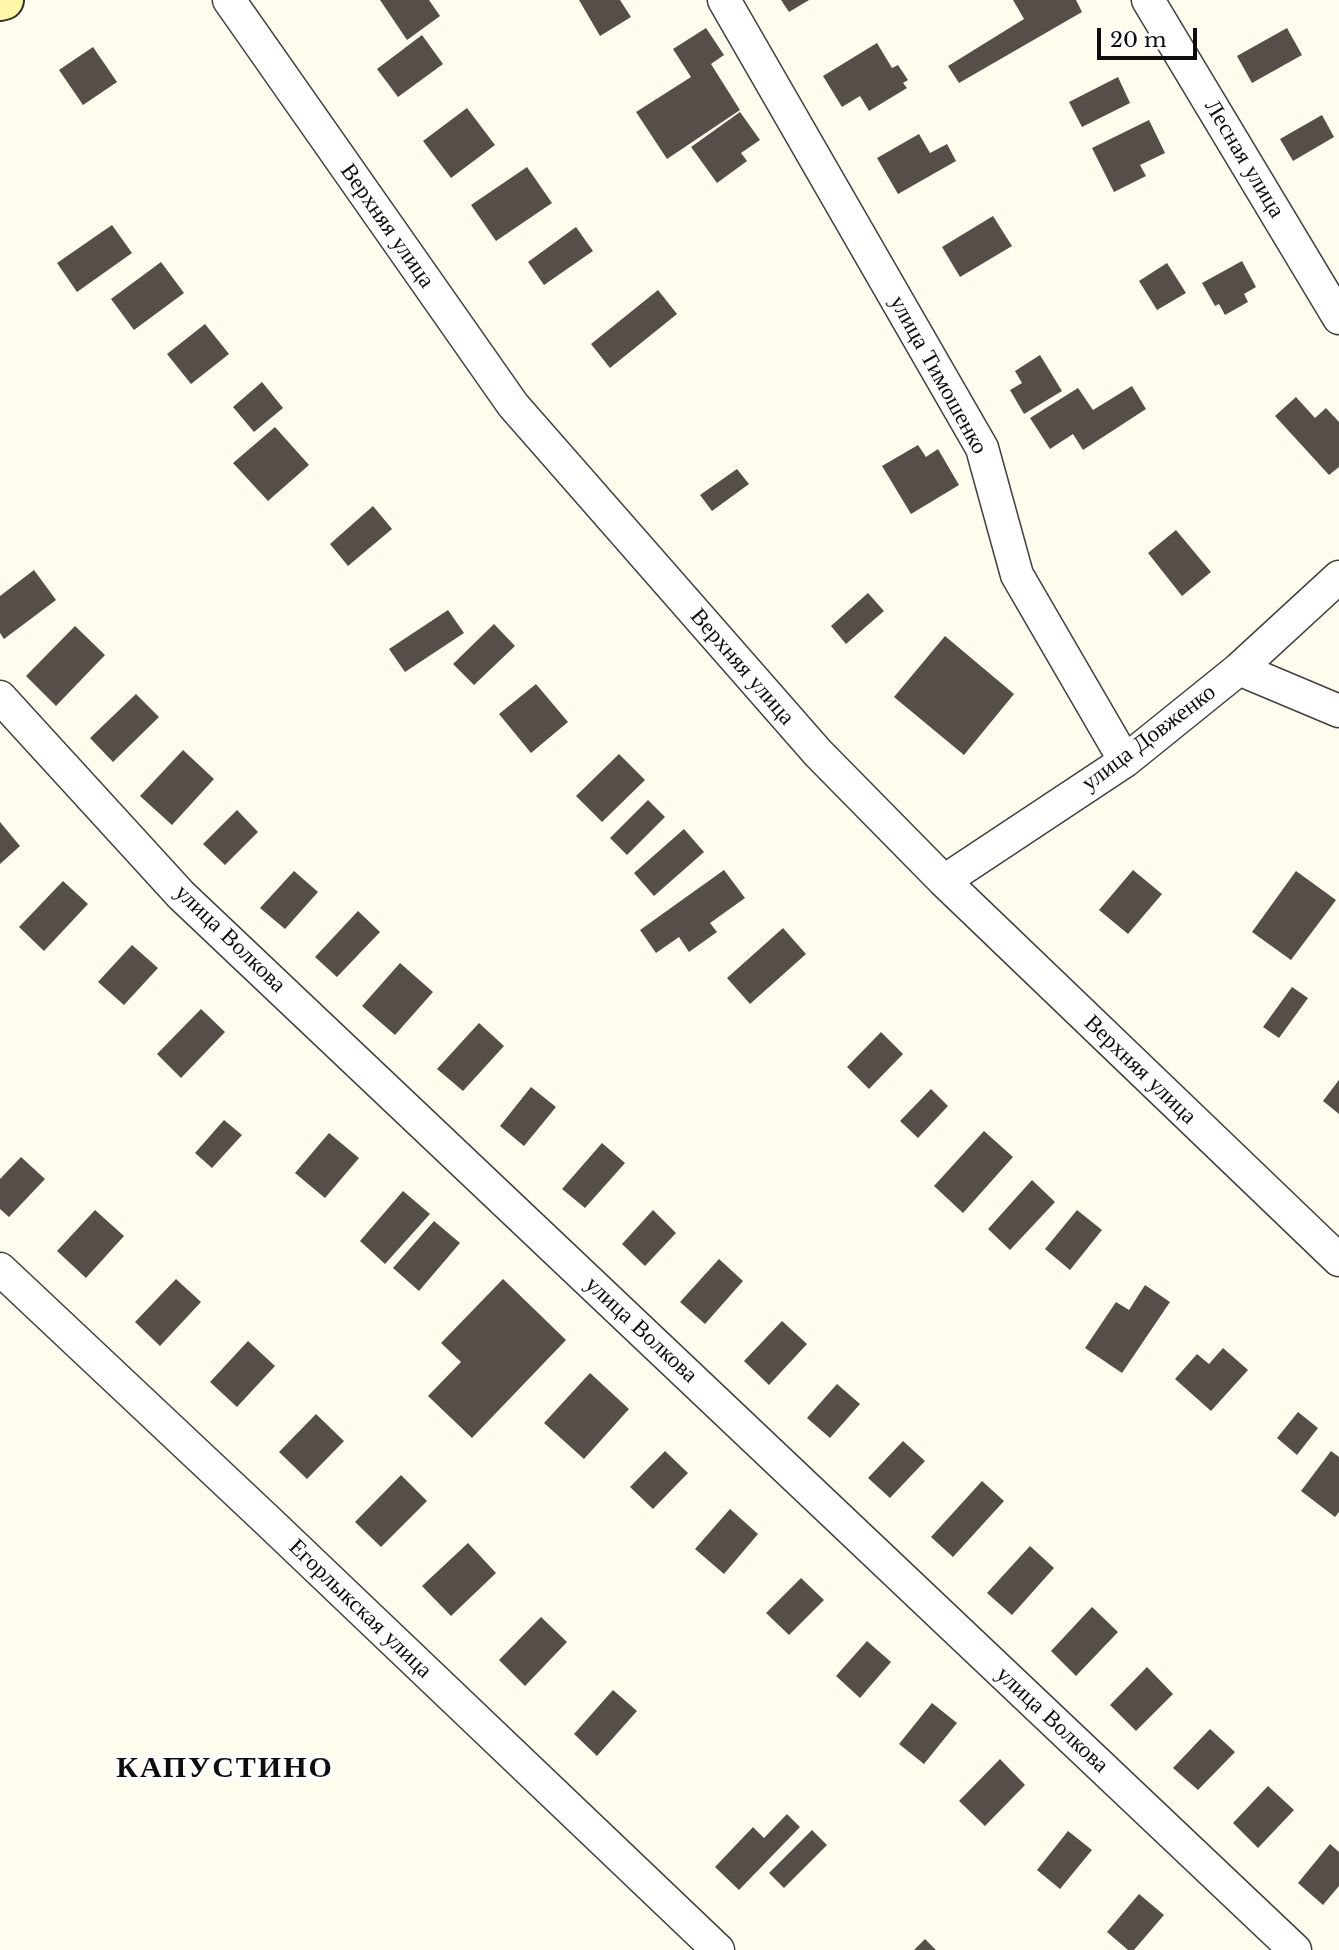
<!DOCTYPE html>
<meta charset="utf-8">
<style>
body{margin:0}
#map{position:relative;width:1339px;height:1950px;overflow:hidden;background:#fffced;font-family:"Libre Baskerville",serif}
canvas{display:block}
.scale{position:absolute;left:1097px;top:28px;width:100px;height:32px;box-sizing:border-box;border:4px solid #0d0d0d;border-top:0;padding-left:9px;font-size:21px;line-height:24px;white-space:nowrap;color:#0d0d0d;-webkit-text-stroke:5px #fff;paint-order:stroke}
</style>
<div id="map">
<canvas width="1339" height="1950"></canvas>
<div class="scale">20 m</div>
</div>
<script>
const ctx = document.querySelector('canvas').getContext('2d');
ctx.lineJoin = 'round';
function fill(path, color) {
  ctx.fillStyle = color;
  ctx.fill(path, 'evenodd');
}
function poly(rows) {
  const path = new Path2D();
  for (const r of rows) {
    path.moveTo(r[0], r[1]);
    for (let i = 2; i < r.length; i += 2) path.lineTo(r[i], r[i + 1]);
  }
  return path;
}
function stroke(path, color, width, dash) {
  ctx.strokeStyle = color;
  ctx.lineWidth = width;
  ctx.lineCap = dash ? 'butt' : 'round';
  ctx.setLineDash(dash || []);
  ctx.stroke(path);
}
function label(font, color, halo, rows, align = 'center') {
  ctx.font = font + ' "Libre Baskerville",serif';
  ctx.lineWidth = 7;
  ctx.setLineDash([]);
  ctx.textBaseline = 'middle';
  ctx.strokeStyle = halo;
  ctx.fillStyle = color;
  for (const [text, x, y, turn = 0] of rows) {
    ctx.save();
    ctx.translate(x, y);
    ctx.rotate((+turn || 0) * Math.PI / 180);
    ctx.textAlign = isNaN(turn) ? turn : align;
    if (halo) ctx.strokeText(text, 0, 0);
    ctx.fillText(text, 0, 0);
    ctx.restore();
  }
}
fill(poly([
 [380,0,429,0,440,16,407,40],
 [579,0,620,0,631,17,600,36],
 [781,0,809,0,789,12],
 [1013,0,1076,0,1082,12,959,83,948,66,1024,19],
 [706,28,724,55,711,64,740,110,667,159,636,112,691,77,673,49],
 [1287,28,1302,55,1252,83,1237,56],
 [422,35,443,64,398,97,377,69],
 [877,43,892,68,898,65,908,80,903,83,907,88,869,111,860,96,842,107,823,76],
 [93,47,117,82,83,105,59,70],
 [1118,77,1130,103,1082,127,1069,102],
 [467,108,495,145,451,178,423,141],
 [740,112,760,140,741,153,747,161,717,183,691,147],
 [1322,115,1334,137,1293,161,1280,139],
 [1149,120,1165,153,1140,165,1146,176,1114,192,1092,148],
 [919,134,930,153,947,144,956,161,898,194,877,158],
 [527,167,552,203,496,241,471,205],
 [993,216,1012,246,960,277,942,247],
 [112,225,132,253,77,292,57,263],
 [576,227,593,251,544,285,528,262],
 [1242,261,1256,287,1244,294,1248,302,1225,315,1219,304,1215,306,1202,283],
 [161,262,184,293,134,330,111,299],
 [1167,263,1186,293,1157,310,1139,281],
 [658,290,677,314,610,368,591,344],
 [205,324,229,354,191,384,167,354],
 [1040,355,1062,391,1024,414,1010,390,1022,383,1015,371],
 [262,382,283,408,254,432,233,407],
 [1132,386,1146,409,1083,450,1073,434,1050,449,1030,418,1078,388,1093,410],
 [1296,397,1315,418,1326,408,1339,422,1339,467,1329,475,1275,416],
 [275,427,309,465,268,501,233,463],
 [918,445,926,457,938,449,959,485,911,514,882,466],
 [737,469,749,484,712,511,700,495],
 [373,506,392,529,348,566,330,544],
 [1176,530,1211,572,1182,596,1148,553],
 [34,570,56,600,4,639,0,633,0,596],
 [868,593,884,611,846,644,831,626],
 [448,610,464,633,405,672,389,649],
 [494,624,515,646,474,685,453,664],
 [75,626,105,655,56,706,26,676],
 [945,636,1014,694,964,755,894,697],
 [536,684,568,722,531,753,499,714],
 [136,694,159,717,113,762,90,738],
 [183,750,214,779,172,825,140,796],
 [619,754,645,780,602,822,576,796],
 [648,800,665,817,627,855,610,838],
 [237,810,258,832,225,865,203,844],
 [0,822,20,846,0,864],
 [684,829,704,852,654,896,634,873],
 [724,870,745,898,710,923,717,932,689,952,679,937,656,953,640,930],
 [1133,870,1162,894,1128,934,1099,910],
 [294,871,318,892,285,929,260,908],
 [1296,871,1336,900,1291,960,1252,932],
 [63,881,88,904,44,951,19,927],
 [358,911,380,932,337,977,315,957],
 [783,928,806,954,750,1004,727,978],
 [132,945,158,968,124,1005,98,982],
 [400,963,433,992,395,1035,362,1006],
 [1292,987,1308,998,1279,1038,1263,1027],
 [201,1009,225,1032,181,1078,157,1054],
 [479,1023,504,1046,463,1091,437,1069],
 [881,1032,903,1054,869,1089,847,1067],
 [1339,1080,1339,1114,1323,1101],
 [531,1087,556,1107,524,1146,500,1126],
 [931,1089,948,1106,918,1138,900,1121],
 [224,1120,242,1135,212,1168,195,1153],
 [984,1131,1013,1157,963,1213,934,1186],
 [329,1133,359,1158,325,1198,295,1173],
 [602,1143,625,1163,585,1208,562,1189],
 [21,1157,45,1179,9,1217,0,1209,0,1179],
 [1032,1180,1055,1202,1010,1250,988,1229],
 [403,1191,430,1214,385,1264,360,1241],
 [95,1210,124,1236,86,1278,57,1251],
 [653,1210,676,1233,645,1266,622,1244],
 [1077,1210,1102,1230,1070,1270,1045,1249],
 [434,1221,460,1243,419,1291,393,1268],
 [719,1259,743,1281,705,1324,680,1302],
 [176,1279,201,1302,160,1346,135,1322],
 [503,1279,566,1340,472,1438,428,1396,461,1362,441,1343],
 [1145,1285,1170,1302,1122,1373,1085,1348,1116,1302,1129,1310],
 [782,1321,807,1344,769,1385,744,1361],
 [248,1341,275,1366,237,1407,210,1382],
 [1223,1348,1248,1370,1211,1411,1175,1379,1197,1354,1209,1364],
 [590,1373,629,1409,584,1459,544,1423],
 [837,1384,860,1404,830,1438,807,1418],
 [1298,1412,1318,1428,1297,1455,1277,1438],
 [316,1414,344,1441,307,1479,279,1452],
 [903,1441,925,1461,890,1498,868,1478],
 [665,1451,688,1473,653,1509,630,1487],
 [1331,1451,1339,1457,1339,1512,1335,1517,1301,1491],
 [401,1475,427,1501,381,1547,355,1522],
 [982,1481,1004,1501,953,1557,931,1537],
 [730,1509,758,1534,724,1574,695,1549],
 [468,1543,496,1573,451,1616,422,1586],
 [1030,1546,1054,1568,1012,1615,987,1593],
 [801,1578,824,1600,789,1635,766,1613],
 [1092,1607,1118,1632,1076,1676,1051,1651],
 [541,1617,567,1642,525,1686,499,1660],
 [867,1641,891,1662,860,1698,836,1676],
 [1147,1667,1173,1694,1136,1731,1110,1705],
 [613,1690,637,1711,597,1756,574,1734],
 [932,1703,957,1723,924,1764,899,1744],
 [1210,1729,1235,1752,1198,1790,1173,1768],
 [1000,1759,1025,1785,985,1826,959,1801],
 [1268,1786,1294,1810,1258,1848,1233,1823],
 [787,1814,800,1827,739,1890,715,1867,753,1827,764,1838],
 [812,1830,827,1845,784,1888,769,1873],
 [1068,1831,1092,1850,1060,1889,1037,1870],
 [1330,1844,1339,1852,1339,1886,1323,1905,1298,1883],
 [1139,1894,1164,1915,1134,1950,1128,1950,1107,1932],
 [925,1939,936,1950,914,1950]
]), '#564e49');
const street = poly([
 [229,0,513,405,818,753,944,881,1339,1260],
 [724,0,982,448,1017,575,1125,761],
 [1148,0,1339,318],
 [1239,669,1339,711],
 [0,697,181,895,1295,1950],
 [944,881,1125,761,1239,669,1339,577],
 [0,1269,268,1521,718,1950]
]);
const secondary = poly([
 [0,1,4,0]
]);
stroke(street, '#404040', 35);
stroke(secondary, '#2f2f2f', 42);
stroke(street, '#fff', 32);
stroke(secondary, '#fff6a8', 38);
label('23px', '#0d0d0d', '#fff', [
 ["Лесная улица",1244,159,59],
 ["Верхняя улица",387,226,55],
 ["улица Тимошенко",938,375,61],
 ["Верхняя улица",742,667,49],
 ["улица Довженко",1149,738,-37],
 ["улица Волкова",230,939,44],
 ["Верхняя улица",1140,1070,44],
 ["улица Волкова",641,1330,43],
 ["Егорлыкская улица",360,1609,44],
 ["улица Волкова",1052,1720,43]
]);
ctx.letterSpacing = '2px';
label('bold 30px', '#0d0d0d', '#fff', [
 ["КАПУСТИНО",225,1769]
]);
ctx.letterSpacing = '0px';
</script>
